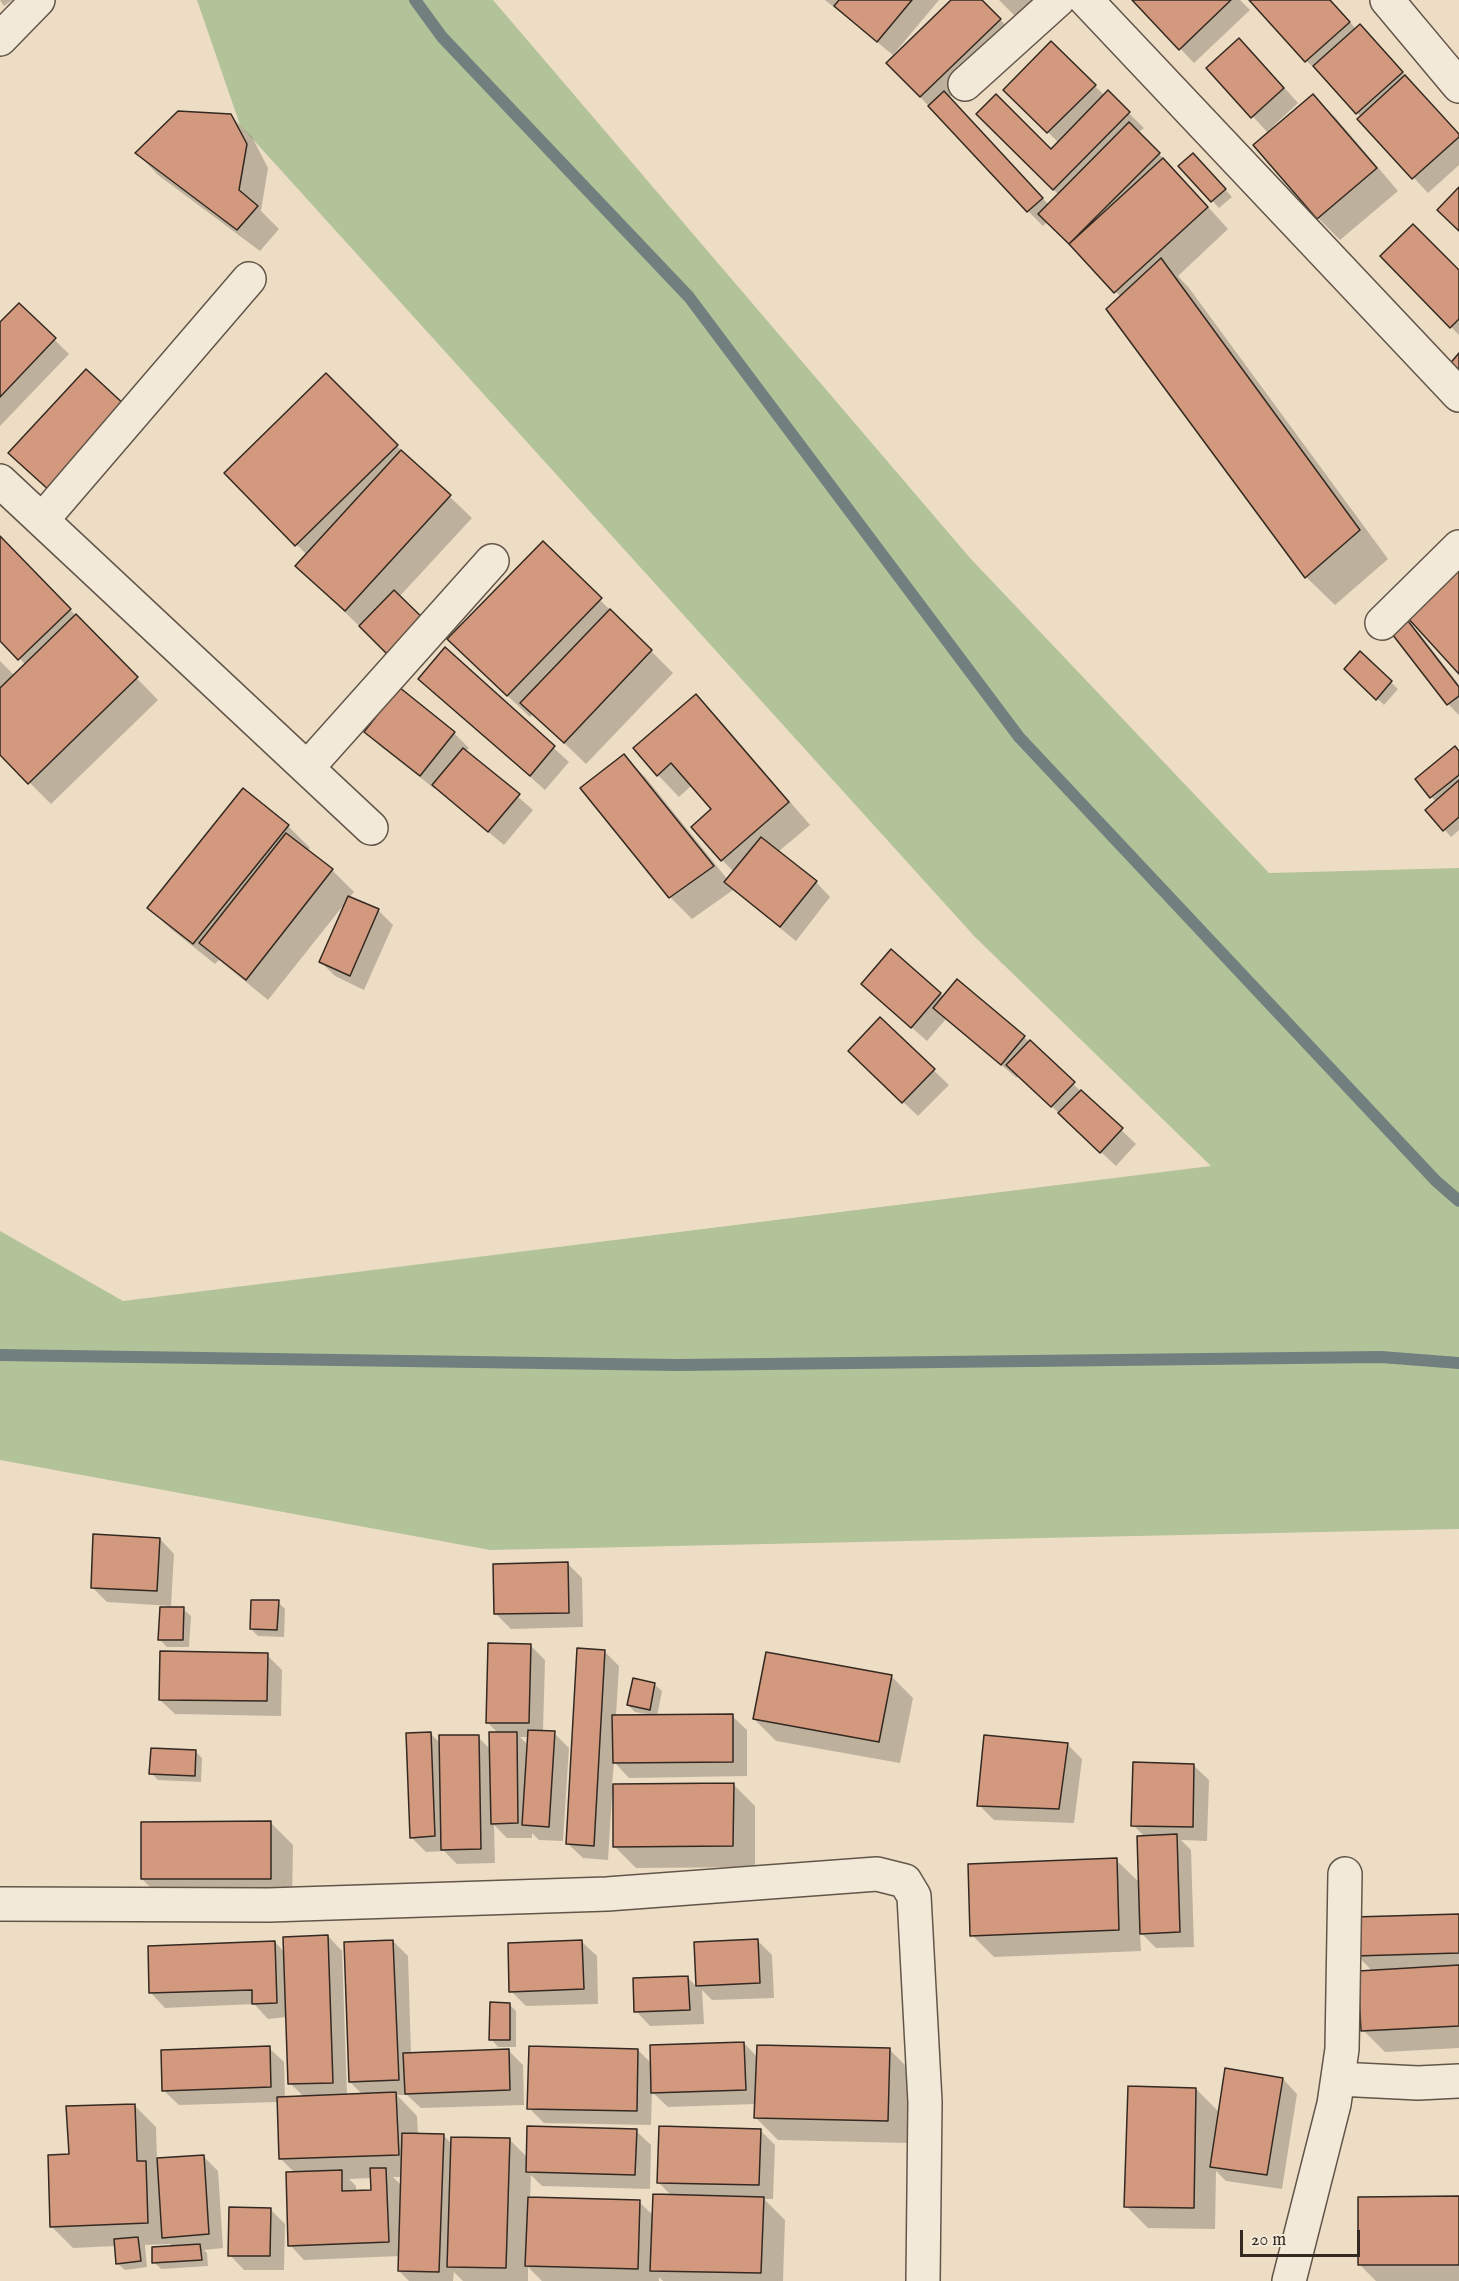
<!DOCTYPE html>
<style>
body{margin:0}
#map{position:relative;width:1459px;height:2281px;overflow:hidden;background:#edddc5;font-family:"IM FELL English",serif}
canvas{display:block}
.scale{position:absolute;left:1240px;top:2230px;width:120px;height:27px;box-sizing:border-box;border:3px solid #332920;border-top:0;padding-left:8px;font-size:18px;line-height:21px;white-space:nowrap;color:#332920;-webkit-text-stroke:4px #f3e9d9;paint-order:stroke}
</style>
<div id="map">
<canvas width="1459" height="2281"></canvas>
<div class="scale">20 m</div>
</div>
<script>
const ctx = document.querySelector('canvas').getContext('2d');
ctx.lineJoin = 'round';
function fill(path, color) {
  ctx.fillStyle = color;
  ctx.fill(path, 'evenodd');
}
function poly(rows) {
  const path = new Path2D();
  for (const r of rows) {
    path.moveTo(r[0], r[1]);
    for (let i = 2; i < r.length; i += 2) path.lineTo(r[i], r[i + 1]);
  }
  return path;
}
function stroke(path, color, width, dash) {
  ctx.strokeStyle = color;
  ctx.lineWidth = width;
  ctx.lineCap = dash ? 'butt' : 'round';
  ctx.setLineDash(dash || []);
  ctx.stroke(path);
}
fill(poly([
 [197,0,493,0,970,558,1269,873,1459,868,1459,1529,490,1550,0,1460,0,1231,123,1301,1211,1166,975,937,240,125]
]), '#b2c299');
fill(poly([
 [0,0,12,0,4,6],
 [825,0,939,0,893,55],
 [953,0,981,0,1014,34,949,98,1049,205,1059,195,978,114,1051,151,1059,143,1005,90,1052,43,1105,96,1108,93,1144,128,1138,133,1173,168,1228,229,1178,276,1189,288,1388,559,1335,605,1306,577,1108,309,1121,297,1048,221,1043,226,1028,211,888,63],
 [999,0,1046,0,1020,21],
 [1134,0,1240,0,1250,10,1194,63],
 [1251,0,1330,0,1356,29,1375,41,1459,135,1459,165,1428,193,1359,119,1361,117,1322,74,1306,61],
 [1254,54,1298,103,1269,130,1271,132,1313,96,1335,117,1398,191,1340,240,1318,218,1269,134,1208,68],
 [230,115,252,137,268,168,261,211,279,229,260,251,158,175,137,153],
 [1200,162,1232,197,1219,208,1180,166],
 [1382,256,1459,272,1459,335],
 [19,305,69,354,0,426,0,324],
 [326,375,414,463,472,518,399,597,443,641,410,675,297,566,307,555,226,473],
 [0,538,158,700,51,804,0,753,0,661,15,676,26,665,0,639],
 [543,543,673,673,586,764,533,713,530,717,471,661],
 [1405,619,1420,634,1459,685,1459,715,1448,704,1391,630],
 [445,649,569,762,545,790,435,693],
 [1360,653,1398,689,1384,705,1346,669],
 [696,696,718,718,810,825,778,852,816,882,830,897,796,941,733,890,692,919,670,897,624,756,646,778,728,880,734,872,722,860,713,810,692,785,679,797,658,775],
 [366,731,454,733,469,748,466,751,533,810,504,845,436,788,435,789,380,746],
 [1459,752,1459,830,1451,837,1427,810,1436,802,1417,779],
 [288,826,310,848,307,851,332,870,354,892,349,898,378,910,393,925,364,990,335,976,321,962,346,902,268,1000,219,960,215,964,171,929,149,908],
 [891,951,944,997,1024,1037,1136,1144,1116,1166,1019,1076,1017,1078,946,1019,927,1041,878,998],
 [880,1019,949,1085,918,1116,865,1066],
 [160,1539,174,1554,171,1606,107,1602,92,1587],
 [567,1563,582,1578,583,1627,511,1629,496,1614],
 [278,1602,285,1609,284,1637,258,1636,251,1629],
 [183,1609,191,1616,189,1647,167,1647,160,1640],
 [530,1645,545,1660,543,1732,554,1733,569,1748,563,1841,539,1840,532,1833,532,1838,507,1838,494,1825,495,1863,457,1864,444,1851,426,1852,411,1837,430,1733,441,1744,478,1737,491,1750,499,1734,487,1722],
 [520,1737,529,1737,529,1746],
 [604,1651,619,1666,616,1716,651,1715,635,1712,628,1705,654,1684,662,1691,657,1716,732,1716,747,1730,747,1776,629,1778,614,1762,612,1785,733,1784,755,1806,755,1867,636,1868,614,1846,614,1797,612,1797,608,1860,583,1858,568,1844],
 [267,1655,282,1670,281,1716,175,1714,160,1700],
 [891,1676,913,1698,900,1763,776,1741,754,1719],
 [1067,1744,1082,1759,1074,1823,994,1820,979,1805],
 [195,1751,202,1758,201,1782,158,1780,151,1773],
 [1194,1766,1209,1780,1207,1841,1181,1840,1191,1850,1194,1947,1156,1948,1140,1932,1141,1951,994,1957,972,1935,1116,1860,1140,1883,1145,1837,1133,1825],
 [271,1823,293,1845,292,1900,164,1901,142,1879],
 [1459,1915,1459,2048,1385,2052,1363,2030,1373,1972,1357,1955],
 [328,1936,342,1951,347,2095,363,2095,350,2082,393,1941,408,1956,411,2054,508,2050,523,2065,524,2105,421,2108,407,2095,397,2095,417,2116,418,2135,443,2135,452,2144,510,2140,528,2158,636,2131,651,2145,650,2189,542,2186,531,2175,530,2199,639,2202,654,2216,672,2196,658,2182,760,2130,775,2145,773,2199,764,2199,785,2220,783,2281,663,2281,659,2277,659,2281,542,2281,528,2267,528,2281,463,2281,454,2272,453,2281,409,2281,399,2271,400,2256,304,2260,290,2245,295,2173,280,2158,278,2102,179,2105,164,2091,269,2048,284,2062,285,2098,304,2097,290,2083,287,2017,268,2019,254,2004,165,2008,151,1993,275,1942,285,1953],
 [393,2177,402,2177,402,2186],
 [372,2178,373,2192,356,2193,356,2186,349,2179],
 [757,1940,772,1955,774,1998,712,2000,702,1990,704,2024,650,2026,636,2011,688,1978,698,1988,696,1943],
 [582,1942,597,1956,598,2004,526,2006,511,1991],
 [509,2004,516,2011,516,2047,498,2047,491,2039],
 [744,2043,758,2058,889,2049,911,2071,909,2143,778,2140,756,2118,756,2104,668,2107,652,2092,651,2125,544,2123,529,2108,638,2050,652,2064],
 [1283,2079,1297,2094,1282,2189,1226,2181,1216,2171,1215,2229,1148,2228,1126,2206,1196,2089,1220,2113],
 [134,2105,156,2127,157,2160,203,2156,218,2171,223,2248,204,2250,207,2253,208,2266,161,2269,154,2262,173,2247,170,2244,145,2245,147,2267,125,2270,117,2263,116,2246,73,2248,51,2226,70,2155],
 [1459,2197,1459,2281,1376,2281,1360,2265],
 [270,2209,285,2224,284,2270,244,2270,230,2255]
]), '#0003');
stroke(poly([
 [415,0,442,37,689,297,1019,737,1436,1181,1459,1201],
 [0,1355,677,1365,1381,1357,1459,1363]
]), '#71807e', 12);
const building = poly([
 [839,0,912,0,877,42,834,6,839,0],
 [951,0,982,0,1001,19,920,97,886,63,951,0],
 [1132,0,1231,0,1179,50,1132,0],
 [1249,0,1330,0,1350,22,1305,62,1249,0],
 [1360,24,1403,72,1356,114,1313,66,1360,24],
 [1239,38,1284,88,1251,118,1206,68,1239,38],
 [1051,41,1096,85,1047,133,1003,90,1051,41],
 [1405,75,1459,134,1459,137,1412,179,1357,119,1405,75],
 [1108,90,1130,112,1053,190,976,114,996,94,1051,149,1108,90],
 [944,91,1043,198,1027,212,928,106,944,91],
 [1313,94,1377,168,1317,219,1253,145,1313,94],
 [178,111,231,114,247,144,239,190,258,206,237,230,135,153,178,111],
 [1129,122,1160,153,1069,244,1038,214,1129,122],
 [1193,153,1226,189,1211,202,1178,166,1193,153],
 [1163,158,1208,207,1114,293,1069,244,1163,158],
 [1459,187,1459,231,1437,210,1459,187],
 [1413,224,1459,270,1459,319,1450,328,1380,256,1413,224],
 [1161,258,1360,530,1305,578,1106,309,1161,258],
 [19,303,56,338,0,397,0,322,19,303],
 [1459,353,1459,378,1447,367,1459,353],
 [86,369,127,407,50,491,8,453,86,369],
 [326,373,398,445,295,546,224,473,326,373],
 [401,450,451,495,345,611,295,566,401,450],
 [0,536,71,609,18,660,0,641,0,536],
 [543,541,602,598,507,696,447,639,543,541],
 [1459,568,1459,674,1406,616,1459,568],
 [394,590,430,625,394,661,359,626,394,590],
 [610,609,652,650,564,743,520,703,610,609],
 [76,614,138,677,28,784,0,755,0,688,76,614],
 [1405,617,1459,687,1459,696,1447,705,1389,630,1405,617],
 [445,647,555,746,530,776,418,679,445,647],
 [1360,651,1392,681,1376,700,1344,669,1360,651],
 [399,687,455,732,420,776,364,732,399,687],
 [696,694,789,802,721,861,691,827,711,809,671,763,657,776,633,748,696,694],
 [1455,746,1459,751,1459,775,1430,798,1415,779,1455,746],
 [463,748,520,794,488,832,432,785,463,748],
 [624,754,714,866,669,898,580,788,624,754],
 [1459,780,1459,817,1443,831,1425,810,1459,780],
 [243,788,289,825,193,944,147,908,243,788],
 [286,833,333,869,246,980,199,943,286,833],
 [761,837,817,881,780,927,724,882,761,837],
 [348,896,379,909,350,976,319,962,348,896],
 [891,949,941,993,911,1028,861,984,891,949],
 [957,979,1025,1036,1001,1065,933,1008,957,979],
 [880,1017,935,1069,902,1103,848,1051,880,1017],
 [1030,1040,1075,1082,1051,1107,1006,1065,1030,1040],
 [1081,1090,1123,1128,1100,1153,1058,1113,1081,1090],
 [93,1534,160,1538,157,1591,91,1588,93,1534],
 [568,1562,569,1613,494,1614,493,1564,568,1562],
 [251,1600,279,1600,277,1630,250,1629,251,1600],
 [160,1607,184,1607,183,1640,158,1640,160,1607],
 [488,1643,531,1644,529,1723,486,1723,488,1643],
 [577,1648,605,1650,594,1846,566,1844,577,1648],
 [160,1651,268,1653,267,1701,159,1700,160,1651],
 [766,1652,892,1675,879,1742,753,1719,766,1652],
 [633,1678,655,1683,650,1710,627,1705,633,1678],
 [733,1714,733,1762,613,1763,612,1715,733,1714],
 [528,1730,555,1731,549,1827,522,1825,528,1730],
 [431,1732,435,1836,410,1838,406,1733,431,1732],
 [489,1732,517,1732,518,1823,491,1824,489,1732],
 [439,1735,479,1735,481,1849,441,1850,439,1735],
 [984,1735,1068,1743,1059,1809,977,1806,984,1735],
 [151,1748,196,1750,195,1776,149,1774,151,1748],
 [1133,1762,1194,1764,1193,1827,1131,1826,1133,1762],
 [734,1783,733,1846,613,1847,613,1784,734,1783],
 [271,1821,271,1879,141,1879,141,1822,271,1821],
 [1177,1834,1180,1932,1140,1934,1137,1836,1177,1834],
 [1117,1858,1119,1930,970,1936,968,1864,1117,1858],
 [1459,1914,1459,1953,1355,1956,1354,1917,1459,1914],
 [328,1935,333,2083,288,2084,283,1937,328,1935],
 [758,1939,760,1983,696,1986,694,1942,758,1939],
 [393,1940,399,2080,349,2082,344,1942,393,1940],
 [582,1940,584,1989,509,1992,508,1943,582,1940],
 [275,1941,277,2003,252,2004,252,1990,149,1993,148,1946,275,1941],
 [1459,1965,1459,2026,1361,2031,1358,1971,1459,1965],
 [688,1976,690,2010,634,2012,633,1978,688,1976],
 [490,2002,510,2003,510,2040,489,2040,490,2002],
 [744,2042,746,2090,651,2093,650,2045,744,2042],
 [757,2045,890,2048,888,2121,754,2118,757,2045],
 [270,2046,271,2087,162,2091,161,2050,270,2046],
 [529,2046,638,2049,637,2111,527,2109,529,2046],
 [509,2049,510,2090,405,2094,403,2053,509,2049],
 [1225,2068,1283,2078,1267,2175,1210,2167,1225,2068],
 [1128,2086,1196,2088,1194,2208,1124,2207,1128,2086],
 [396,2092,399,2155,279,2159,277,2097,396,2092],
 [135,2104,137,2161,146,2161,148,2223,50,2227,48,2155,69,2154,66,2106,135,2104],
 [527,2126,637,2129,635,2175,526,2172,527,2126],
 [659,2126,761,2129,759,2185,657,2183,659,2126],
 [402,2133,444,2134,439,2272,398,2271,402,2133],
 [451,2137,510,2138,506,2268,447,2267,451,2137],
 [204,2155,209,2234,162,2238,157,2158,204,2155],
 [370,2168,386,2168,389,2242,288,2246,286,2172,342,2170,342,2191,371,2190,370,2168],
 [653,2194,764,2197,761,2273,650,2271,653,2194],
 [1459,2196,1459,2265,1358,2265,1358,2197,1459,2196],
 [528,2197,640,2200,638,2269,525,2266,528,2197],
 [229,2207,271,2208,270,2256,228,2256,229,2207],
 [138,2237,141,2261,116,2264,114,2239,138,2237],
 [200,2244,202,2260,152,2263,152,2247,200,2244]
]);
fill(building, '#d2997e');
stroke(building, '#332920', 1.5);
const minor = poly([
 [1086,0,1459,395],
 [1387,0,1459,86],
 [0,39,38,0],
 [965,84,1058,0],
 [0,481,371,828],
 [42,520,249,279],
 [1382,623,1459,547],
 [307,768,492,561],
 [0,1904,269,1905,607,1894,877,1874,905,1881,914,1896,925,2102,923,2281],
 [1338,2079,1418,2083,1459,2081],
 [1289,2281,1334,2104,1342,2049,1345,1874]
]);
stroke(minor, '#625649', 36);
stroke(minor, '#f3e9d9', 33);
</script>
